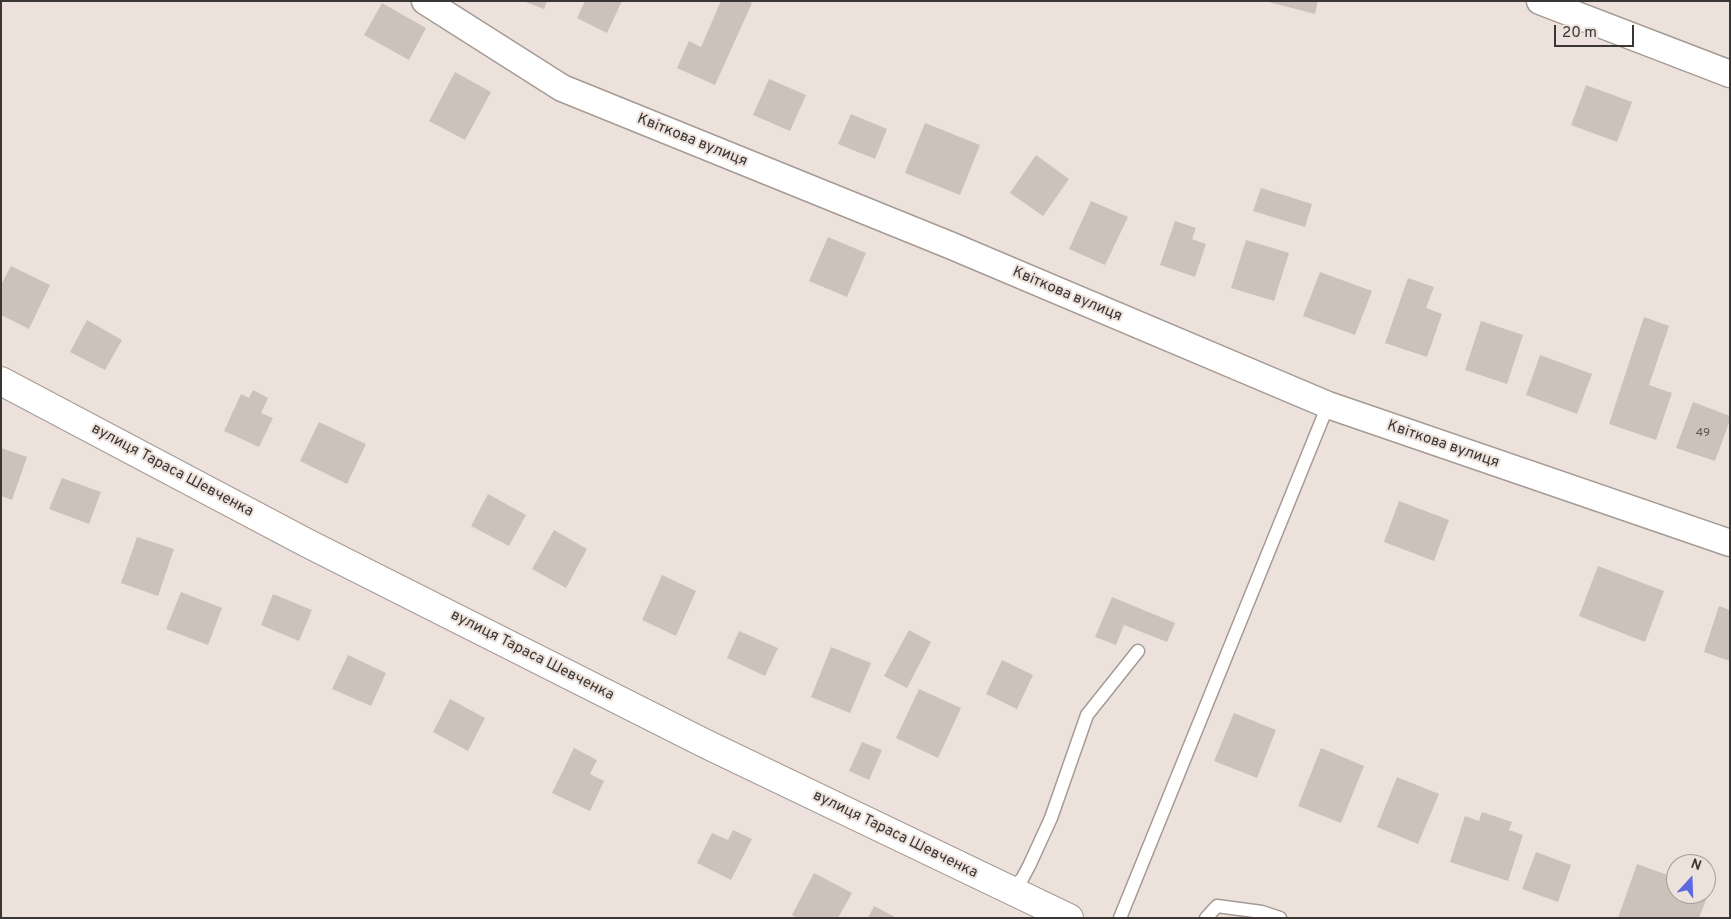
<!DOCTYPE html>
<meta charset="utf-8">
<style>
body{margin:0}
#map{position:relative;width:1731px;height:919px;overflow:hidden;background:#ede1db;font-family:Overpass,sans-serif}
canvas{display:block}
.frame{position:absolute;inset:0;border:2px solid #3a3633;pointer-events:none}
.north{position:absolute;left:1666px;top:854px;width:50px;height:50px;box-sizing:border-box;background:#ede1db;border:1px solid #a59d98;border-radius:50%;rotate:20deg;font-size:14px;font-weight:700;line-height:20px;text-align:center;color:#3a3633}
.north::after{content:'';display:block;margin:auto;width:18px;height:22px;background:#5b68df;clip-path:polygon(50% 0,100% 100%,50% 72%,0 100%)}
.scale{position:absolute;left:1554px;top:25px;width:80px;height:22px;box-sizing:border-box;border:2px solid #3a3633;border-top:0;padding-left:6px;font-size:15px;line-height:18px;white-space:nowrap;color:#3a3633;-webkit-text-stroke:4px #ede1db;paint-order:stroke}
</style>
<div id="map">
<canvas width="1731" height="919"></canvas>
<div class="frame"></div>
<div class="north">N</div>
<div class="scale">20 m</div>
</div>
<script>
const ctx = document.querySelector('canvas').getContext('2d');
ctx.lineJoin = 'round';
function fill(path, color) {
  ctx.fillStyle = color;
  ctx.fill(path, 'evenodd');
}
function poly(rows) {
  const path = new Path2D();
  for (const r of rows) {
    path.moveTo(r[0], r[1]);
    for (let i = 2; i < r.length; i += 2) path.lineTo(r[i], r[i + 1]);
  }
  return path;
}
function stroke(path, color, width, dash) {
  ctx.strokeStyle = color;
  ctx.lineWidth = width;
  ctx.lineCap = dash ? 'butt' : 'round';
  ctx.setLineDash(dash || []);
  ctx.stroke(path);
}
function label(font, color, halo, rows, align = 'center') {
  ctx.font = font + ' Overpass,sans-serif';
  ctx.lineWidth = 4;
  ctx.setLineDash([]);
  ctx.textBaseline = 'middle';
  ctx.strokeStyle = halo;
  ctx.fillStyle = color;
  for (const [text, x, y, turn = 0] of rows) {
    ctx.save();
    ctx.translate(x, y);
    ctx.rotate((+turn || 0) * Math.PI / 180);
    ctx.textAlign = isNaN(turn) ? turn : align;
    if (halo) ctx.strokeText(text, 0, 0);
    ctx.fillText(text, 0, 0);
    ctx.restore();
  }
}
fill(poly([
 [523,1,547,1,544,9],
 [585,1,622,1,607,33,577,18],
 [721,1,747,1,752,3,715,85,677,68,689,41,701,47],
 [1265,1,1318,1,1315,14],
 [382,3,426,28,409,60,364,35],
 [455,72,491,92,465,140,429,121],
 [769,79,806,95,790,131,753,115],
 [1586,85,1632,102,1617,142,1571,125],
 [851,114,887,129,875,159,838,144],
 [925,123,980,145,960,195,905,173],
 [1036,155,1069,179,1043,216,1010,193],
 [1261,188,1312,204,1305,227,1253,211],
 [1091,201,1128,217,1105,265,1069,249],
 [1175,221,1196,228,1192,239,1206,244,1195,277,1160,265],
 [828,237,866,253,847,297,809,281],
 [1246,240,1289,253,1274,301,1231,288],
 [11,266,50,285,29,329,1,315,1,285],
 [1320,272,1372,291,1355,335,1303,316],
 [1408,278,1434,287,1426,308,1442,314,1427,357,1385,343],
 [1644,317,1669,326,1649,385,1672,393,1656,440,1609,424],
 [87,320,122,340,105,370,70,352],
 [1481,321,1523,335,1507,384,1465,370],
 [1540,355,1592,374,1577,414,1526,395],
 [253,390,268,398,261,413,273,418,259,447,224,431,241,394,249,398],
 [1693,402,1730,416,1730,420,1715,461,1676,448],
 [319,422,366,444,347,484,300,461],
 [1,448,27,457,12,500,1,496],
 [62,478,101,492,89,524,49,509],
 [488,494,526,515,509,546,471,526],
 [1399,501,1449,520,1434,561,1384,542],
 [554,530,587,549,566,588,532,569],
 [137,537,174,549,158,596,121,583],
 [1598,566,1664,591,1645,642,1579,616],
 [662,575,696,591,676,636,642,620],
 [181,592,222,608,208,645,166,629],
 [273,594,312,610,299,641,261,625],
 [1112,597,1175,623,1167,642,1124,625,1116,645,1095,637],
 [1719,606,1730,610,1730,661,1704,652],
 [909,630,931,642,907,688,884,676],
 [739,631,778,648,765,676,727,658],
 [831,647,871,663,850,713,811,697],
 [348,655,386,673,371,706,332,689],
 [1002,660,1033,675,1017,709,986,694],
 [919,689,961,708,938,758,896,738],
 [450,699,485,718,468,751,433,732],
 [1234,713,1276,730,1257,778,1214,761],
 [862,742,882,750,869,780,849,771],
 [574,748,597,760,590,774,604,781,590,811,552,793],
 [1321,748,1364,766,1341,823,1298,806],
 [1397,777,1439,794,1418,844,1377,827],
 [1482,812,1512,822,1509,830,1523,835,1508,881,1450,862,1465,816,1479,821],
 [733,830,752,839,731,880,697,863,712,833,728,840],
 [1536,852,1571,865,1558,902,1522,889],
 [1637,864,1676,878,1676,894,1706,894,1706,888,1710,890,1699,918,1618,918],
 [814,873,852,893,838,918,797,918,792,915],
 [874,906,897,918,868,918]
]), '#cdc2bb');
const lane = poly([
 [1010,890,1022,879,1029,866,1051,818,1087,715,1138,651],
 [1120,918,1328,405],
 [1206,918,1217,906,1262,912,1280,918]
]);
const street = poly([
 [425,1,562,88,952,246,1328,405,1730,543],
 [1540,1,1730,74]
]);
const secondary = poly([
 [1,381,307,543,706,744,1069,918]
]);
stroke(lane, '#a59a94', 15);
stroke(street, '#a59a94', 29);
stroke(secondary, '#a59a94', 30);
stroke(lane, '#fff', 12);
stroke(street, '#fff', 26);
stroke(secondary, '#fff', 28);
label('12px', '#5f5955', null, [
 ["49",1703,434]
]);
label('15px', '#3a3633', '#ede1db', [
 ["Квіткова вулиця",692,141,22],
 ["Квіткова вулиця",1067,295,23],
 ["Квіткова вулиця",1443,445,19],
 ["вулиця Тараса Шевченка",172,471,28],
 ["вулиця Тараса Шевченка",532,656,27],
 ["вулиця Тараса Шевченка",895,835,26]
]);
</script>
